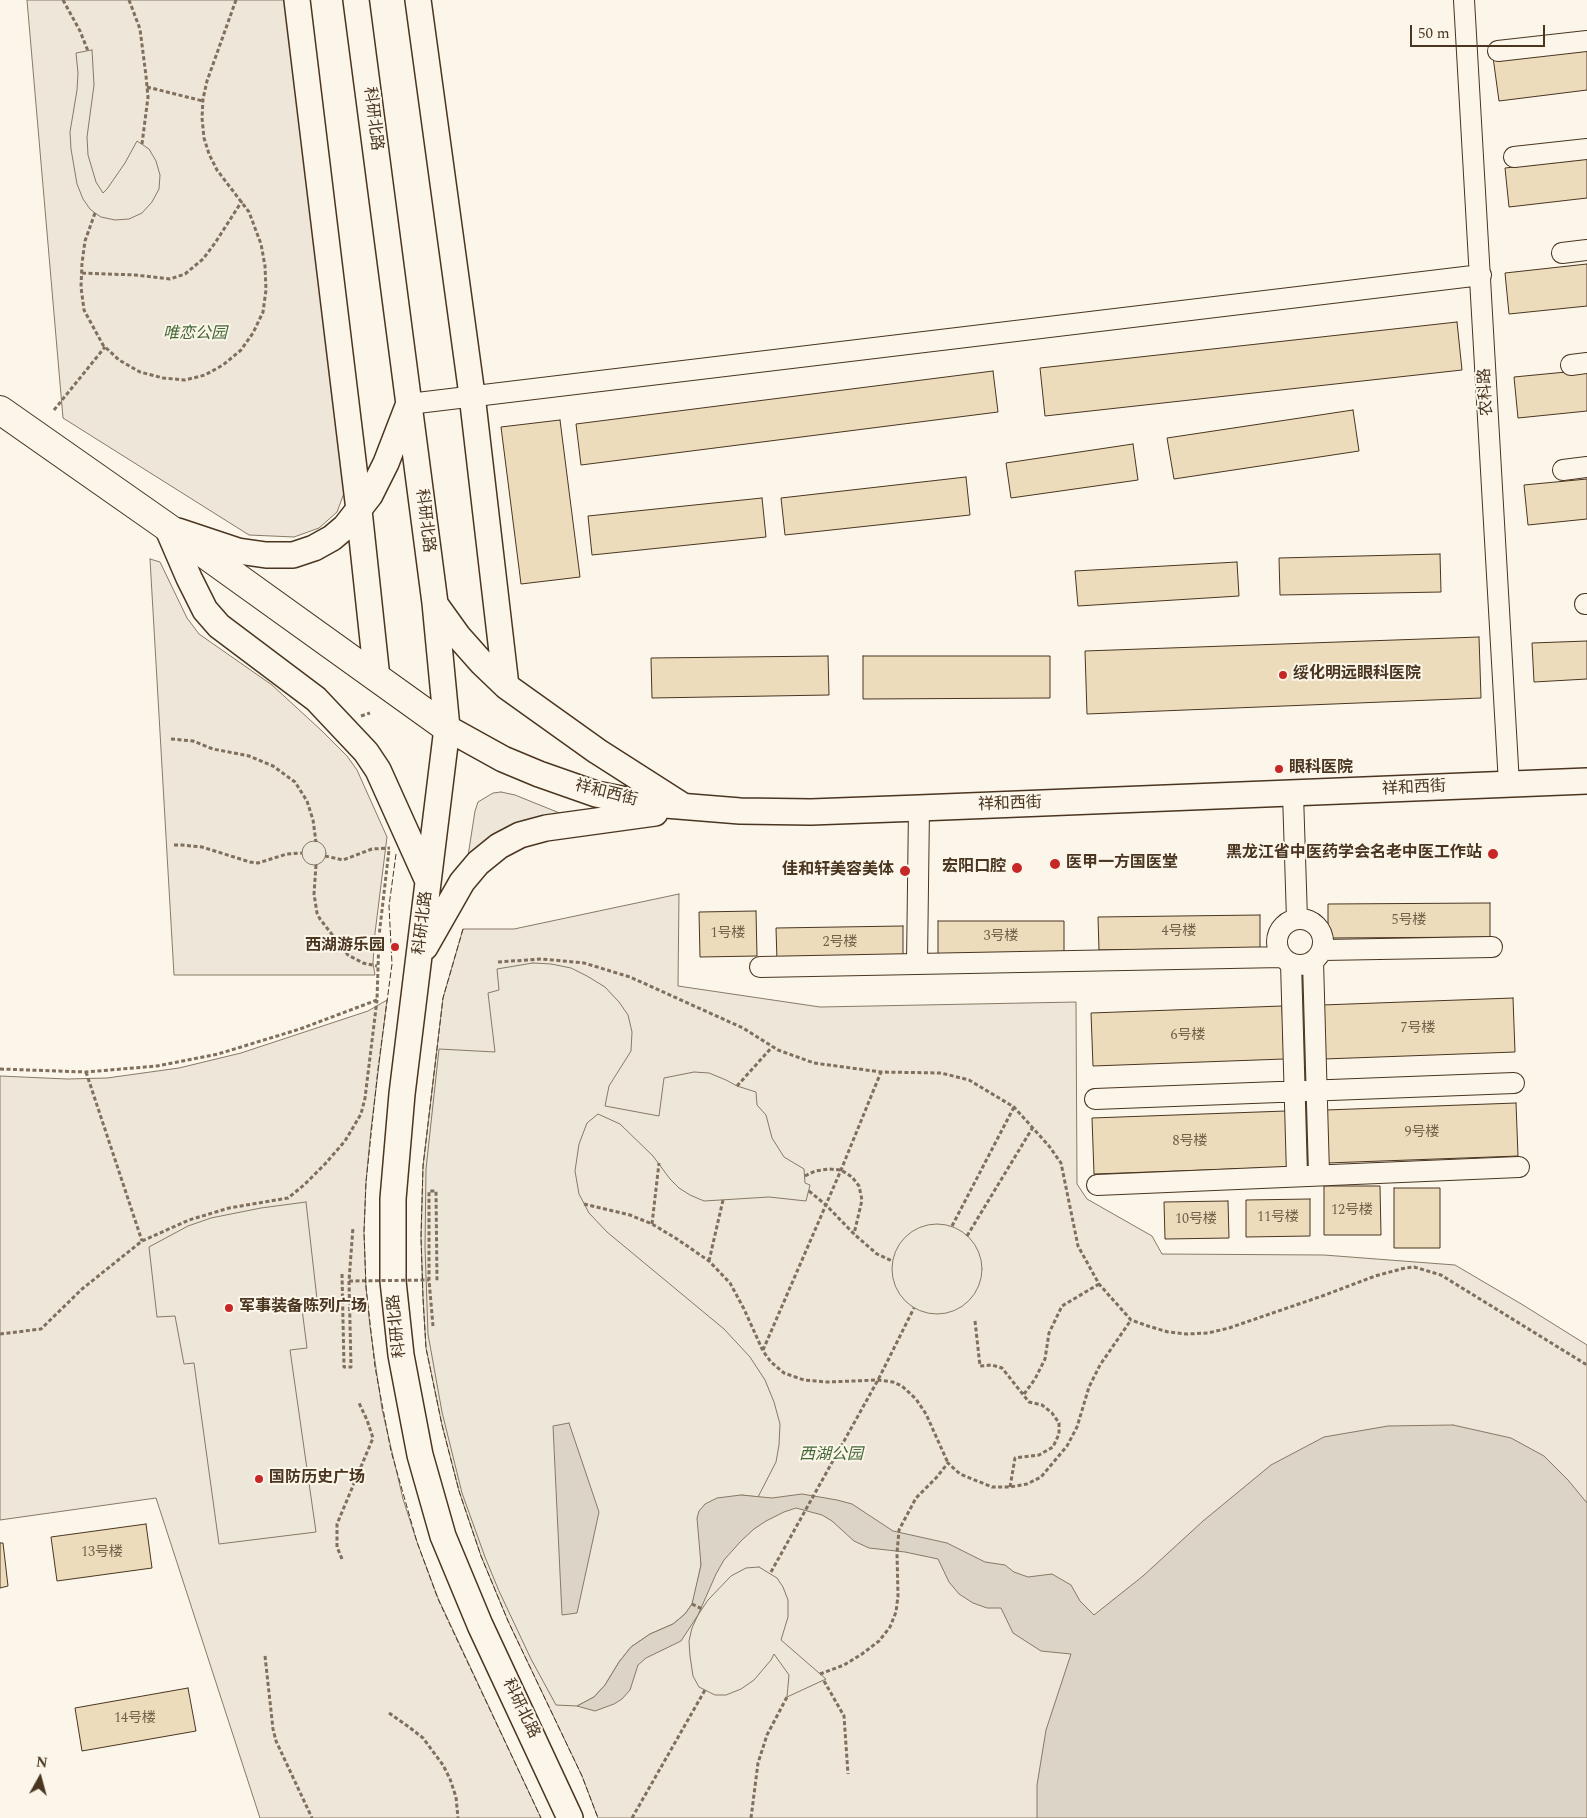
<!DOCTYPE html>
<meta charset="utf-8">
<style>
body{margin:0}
#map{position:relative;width:1587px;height:1818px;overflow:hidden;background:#fbf6e9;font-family:Spectral,serif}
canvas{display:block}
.north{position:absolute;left:15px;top:1753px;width:50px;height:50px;-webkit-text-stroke:4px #fbf6e9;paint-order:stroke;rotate:7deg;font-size:14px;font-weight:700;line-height:20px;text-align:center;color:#4a3520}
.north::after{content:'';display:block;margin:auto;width:18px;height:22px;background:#4a3520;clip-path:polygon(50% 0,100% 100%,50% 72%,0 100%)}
.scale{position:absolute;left:1410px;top:25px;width:135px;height:22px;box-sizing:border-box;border:2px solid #4a3520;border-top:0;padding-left:6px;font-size:15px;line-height:18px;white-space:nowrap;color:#4a3520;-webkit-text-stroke:4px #fbf6e9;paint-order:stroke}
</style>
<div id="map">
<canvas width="1587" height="1818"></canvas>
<div class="north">N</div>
<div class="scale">50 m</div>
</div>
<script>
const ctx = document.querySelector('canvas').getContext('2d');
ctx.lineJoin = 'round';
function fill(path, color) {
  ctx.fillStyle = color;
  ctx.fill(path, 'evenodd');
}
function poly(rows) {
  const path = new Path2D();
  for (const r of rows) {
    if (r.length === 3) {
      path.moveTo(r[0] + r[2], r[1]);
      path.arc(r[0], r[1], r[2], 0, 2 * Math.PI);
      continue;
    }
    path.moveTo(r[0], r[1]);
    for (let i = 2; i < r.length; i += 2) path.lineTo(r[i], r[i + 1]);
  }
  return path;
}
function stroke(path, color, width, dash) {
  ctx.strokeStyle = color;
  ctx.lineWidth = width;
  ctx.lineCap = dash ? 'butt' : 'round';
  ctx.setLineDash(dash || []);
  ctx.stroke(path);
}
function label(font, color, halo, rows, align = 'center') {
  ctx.font = font + ' Spectral,"Noto Sans SC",serif';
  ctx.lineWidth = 4;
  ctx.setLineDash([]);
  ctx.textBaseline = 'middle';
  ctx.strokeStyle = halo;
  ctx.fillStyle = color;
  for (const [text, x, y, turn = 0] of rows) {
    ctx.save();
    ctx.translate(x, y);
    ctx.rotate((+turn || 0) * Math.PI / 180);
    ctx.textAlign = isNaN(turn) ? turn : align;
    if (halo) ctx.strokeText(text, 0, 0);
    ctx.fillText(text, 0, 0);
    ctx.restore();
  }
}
const green = poly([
 [27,0,293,0,347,485,337,512,319,528,294,537,249,535,63,418,27,0],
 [150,559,160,562,187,618,199,634,272,685,322,731,347,756,357,770,387,837,375,933,373,963,375,975,174,975,150,559],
 [501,792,515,795,562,814,541,817,507,827,493,835,468,856,475,811,478,802,493,793,501,792],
 [679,894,678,986,820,1007,1076,1002,1077,1184,1087,1199,1152,1236,1162,1254,1324,1255,1455,1265,1523,1305,1587,1345,1587,1818,598,1818,582,1776,508,1621,481,1556,459,1491,442,1425,426,1348,423,1298,421,1237,423,1166,443,998,463,929,514,929,679,894],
 [387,1000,371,1129,366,1182,364,1232,366,1287,370,1327,382,1409,403,1499,417,1542,438,1598,541,1818,260,1818,156,1498,0,1520,0,1076,67,1079,107,1078,179,1068,241,1053,368,1011,387,1000]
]);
fill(green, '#ede6d9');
stroke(green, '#887966', 1);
const parking = poly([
 [92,50,94,85,87,137,88,155,96,182,103,193,107,189,125,163,137,141,149,149,156,161,160,175,159,189,152,202,142,213,129,219,115,220,101,217,95,213,90,209,83,199,77,184,71,149,70,132,77,90,78,73,76,53,92,50],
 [314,853,12],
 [533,963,551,964,571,968,587,976,605,987,619,1002,628,1015,632,1032,631,1051,609,1086,605,1106,659,1116,664,1078,694,1072,709,1073,726,1080,737,1086,756,1092,757,1105,766,1115,772,1138,784,1157,804,1169,805,1183,810,1185,806,1201,769,1197,704,1201,690,1195,679,1188,670,1179,653,1156,620,1124,598,1114,587,1123,579,1144,575,1171,579,1194,589,1213,607,1232,724,1329,750,1357,765,1380,774,1402,780,1424,779,1445,776,1462,758,1497,741,1495,701,1548,701,1565,695,1594,692,1604,685,1614,673,1624,650,1634,631,1647,619,1662,605,1685,594,1697,577,1706,556,1705,531,1659,499,1591,485,1557,462,1493,442,1412,428,1334,425,1247,426,1169,439,1049,495,1052,488,993,499,990,497,969,533,963],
 [306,1202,317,1299,301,1301,307,1348,290,1350,316,1532,219,1544,194,1363,184,1364,175,1316,157,1317,149,1247,188,1226,211,1218,261,1208,306,1202],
 [937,1269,45],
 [759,1567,777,1578,783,1587,788,1600,788,1617,781,1640,826,1679,787,1697,789,1675,774,1654,771,1660,754,1680,741,1689,726,1695,715,1695,699,1687,693,1676,690,1656,689,1641,692,1628,698,1615,708,1600,731,1576,746,1568,759,1567]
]);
fill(parking, '#ede7d9');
stroke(parking, '#887966', 1);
const water = poly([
 [569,1423,599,1512,577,1613,562,1615,553,1426,569,1423],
 [1453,1425,1511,1438,1544,1456,1568,1480,1587,1503,1587,1818,1037,1818,1037,1785,1046,1730,1071,1654,1041,1651,1013,1633,1001,1608,987,1608,973,1603,959,1594,949,1582,938,1559,905,1552,869,1548,854,1541,832,1521,822,1515,796,1508,784,1512,766,1521,754,1529,741,1541,724,1560,716,1574,698,1615,681,1641,646,1658,638,1665,630,1690,622,1699,614,1704,595,1711,577,1706,594,1697,605,1685,619,1662,631,1647,650,1634,673,1624,685,1614,692,1604,701,1565,697,1518,699,1511,705,1504,717,1498,741,1495,772,1498,802,1494,837,1500,852,1504,893,1531,947,1543,985,1562,1005,1565,1014,1572,1028,1577,1052,1574,1071,1585,1080,1601,1094,1615,1143,1576,1203,1521,1271,1465,1324,1437,1388,1426,1453,1425]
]);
fill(water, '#dcd4c6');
stroke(water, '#887966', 1);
const building = poly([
 [1587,46,1587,90,1499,101,1493,57,1587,46],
 [1587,159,1587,198,1509,207,1505,168,1587,159],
 [1587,264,1587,306,1509,314,1505,273,1587,264],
 [1457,322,1462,370,1045,416,1040,368,1457,322],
 [1587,370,1587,411,1518,418,1514,377,1587,370],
 [993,371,998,412,581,465,576,424,993,371],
 [1353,410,1359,451,1174,479,1167,438,1353,410],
 [560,420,580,577,521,584,501,427,560,420],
 [1133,444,1138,480,1011,498,1006,463,1133,444],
 [966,477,970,515,785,535,781,498,966,477],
 [1587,479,1587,519,1528,525,1524,485,1587,479],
 [762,498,766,537,592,555,588,516,762,498],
 [1440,554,1441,592,1280,595,1279,558,1440,554],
 [1237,562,1239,596,1078,606,1075,571,1237,562],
 [1479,637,1481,698,1087,714,1085,651,1479,637],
 [1587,641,1587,679,1534,682,1532,643,1587,641],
 [828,656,829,695,652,698,651,658,828,656],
 [863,656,1050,656,1050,698,863,699,863,656],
 [1490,903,1490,937,1328,938,1328,904,1490,903],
 [756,911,757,956,700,957,699,912,756,911],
 [1260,915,1260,948,1099,950,1098,917,1260,915],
 [938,921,1064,921,1064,953,938,954,938,921],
 [903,926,903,958,777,961,776,928,903,926],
 [1513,998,1515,1052,1324,1059,1322,1005,1513,998],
 [1282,1006,1284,1059,1093,1066,1091,1013,1282,1006],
 [1516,1103,1518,1156,1327,1163,1326,1110,1516,1103],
 [1286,1111,1288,1167,1094,1174,1092,1118,1286,1111],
 [1324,1186,1380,1186,1381,1235,1324,1235,1324,1186],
 [1394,1188,1440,1188,1440,1248,1394,1248,1394,1188],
 [1310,1199,1310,1236,1246,1237,1246,1200,1310,1199],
 [1228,1201,1229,1238,1165,1239,1164,1202,1228,1201],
 [146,1524,152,1568,57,1581,51,1537,146,1524],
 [0,1543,3,1543,8,1586,0,1588,0,1543],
 [188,1688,196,1731,82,1751,75,1708,188,1688]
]);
fill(building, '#ecdcbc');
stroke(building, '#4a3520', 1);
const minor = poly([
 [1464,0,1509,784],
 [1498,51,1587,41],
 [1514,157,1587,149],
 [1562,253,1587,250],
 [1571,365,1587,363],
 [409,404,1481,275],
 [1563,470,1587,467],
 [1585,604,1587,604],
 [1293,794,1297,919],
 [1300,942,23],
 [1323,950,1492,947],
 [1313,961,1319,1174],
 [917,963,919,808],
 [1291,963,1297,1175],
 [760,967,1282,957],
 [1095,1099,1514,1083],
 [1097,1185,1519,1167]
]);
const major = poly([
 [297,0,359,510,377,678],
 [356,0,435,603,447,728,402,1094,393,1199,393,1281,401,1355,420,1455,443,1536,480,1625,570,1818],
 [418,0,472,395,506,686],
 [167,527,189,578,205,610,219,626,316,699,366,752,378,770,428,881],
 [178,531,238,551,266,555,293,555,314,548,332,538,345,527,370,495,386,463,408,406],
 [435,604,458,636,482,663,506,686,597,751,683,806],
 [447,728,503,759,539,774,596,794,641,803,740,811,811,812,919,808,1587,781],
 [425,947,462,882,478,863,499,846,520,835,546,828,655,813]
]);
const highway = poly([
 [0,410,167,527,447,728]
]);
stroke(minor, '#4a3520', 22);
stroke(major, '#4a3520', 28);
stroke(highway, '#4a3520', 30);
stroke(poly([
 [63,0,80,31,88,51],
 [129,0,140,29,146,76,148,97,142,144],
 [147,87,203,101],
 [95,213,85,241,82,263,81,287,84,310,103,345,119,360,140,372,163,378,185,380,205,375,223,365,241,350,253,333,263,312,266,290,265,266,261,244,249,212,217,170,209,154,204,138,202,118,203,99,207,81,236,0],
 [82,273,135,275,170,279,185,274,203,259,215,243,242,201],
 [54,410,105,347],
 [361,716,370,713],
 [171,739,193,741,213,749,249,756,273,766,295,782,307,801,313,820,316,842],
 [174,845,182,845,202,847,250,862,258,863,287,854,302,853],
 [325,856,343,860,372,849,390,848],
 [316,865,314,894,317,913,320,919,348,955,363,963,377,966],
 [498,962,542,959,584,963,630,977,743,1028,778,1050,814,1063,881,1072,941,1073,969,1080,1014,1107,1049,1146,1061,1163,1078,1246,1099,1284,1131,1320,1148,1326,1168,1332,1187,1334,1208,1333,1229,1328,1325,1295,1375,1276,1405,1268,1414,1267,1441,1275,1587,1365],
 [0,1069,86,1072,157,1066,218,1054,300,1029,377,1000,379,936,389,850],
 [86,1072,142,1241],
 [737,1086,772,1047],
 [805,1176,815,1171,829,1169,841,1170,852,1177,859,1186,862,1200,854,1234],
 [809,1191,826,1205,854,1234,877,1254,892,1261],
 [584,1204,630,1215,652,1224,677,1239,709,1261,730,1283,744,1309,763,1351,771,1362,784,1373,804,1380,827,1382,878,1380,893,1382,902,1386,916,1399,926,1414,948,1463],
 [652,1224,659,1163],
 [952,1226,1014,1107],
 [967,1236,1033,1127],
 [709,1261,723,1200],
 [342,1274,344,1367,351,1367,349,1281,353,1227],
 [975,1321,980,1366,992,1365,1002,1368,1029,1402,1042,1405,1052,1413,1059,1423,1059,1434,1053,1447,1039,1455,1015,1458,1010,1487],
 [433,1326,429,1280,429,1191,436,1191,437,1281],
 [0,1334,41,1329,82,1289,142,1241,189,1220,229,1208,288,1198,304,1185,325,1164,345,1141,361,1114,365,1098,377,1000],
 [763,1350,841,1170,881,1072],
 [1024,1394,1035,1379,1045,1359,1049,1333,1062,1306,1099,1284],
 [342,1559,337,1547,337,1524,373,1438,367,1420,359,1403],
 [771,1572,878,1380,914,1308],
 [692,1604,702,1609],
 [265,1656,273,1729,276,1741,312,1818],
 [820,1674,844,1665,862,1654,879,1641,890,1627,896,1612,898,1596,897,1553,899,1530,916,1498,936,1478,948,1463,960,1474,992,1487,1010,1487,1027,1484,1041,1477,1067,1446,1077,1427,1089,1387,1100,1365,1131,1320],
 [824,1681,844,1716,848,1774],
 [389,1713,409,1727,423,1738,443,1765,450,1779,456,1797,458,1818],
 [632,1818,705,1690],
 [751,1818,758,1763,767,1735,787,1697]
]), '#7f6f5c', 3, [4, 2.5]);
stroke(minor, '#fbf6e9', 20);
stroke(major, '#fbf6e9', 25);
stroke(highway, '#fbf6e9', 28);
stroke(poly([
 [349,1281,429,1280]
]), '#7f6f5c', 3, [4, 2.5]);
stroke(poly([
 [396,854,389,906,392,964,378,1069,366,1182,364,1232,366,1287,375,1367,391,1451,417,1542,438,1599,459,1644,541,1818],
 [463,929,443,998,423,1166,421,1237,423,1298,426,1348,442,1425,459,1491,481,1556,508,1621,582,1776,598,1818]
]), '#4a3520', 1, [6, 2.5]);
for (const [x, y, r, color] of [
 [1283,675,5,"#c62828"],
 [1279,769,5,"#c62828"],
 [1493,854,6,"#c62828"],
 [1055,864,6,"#c62828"],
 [1017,868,6,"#c62828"],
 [905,871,6,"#c62828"],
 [395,947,5,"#c62828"],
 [229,1308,5,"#c62828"],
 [259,1479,5,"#c62828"]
]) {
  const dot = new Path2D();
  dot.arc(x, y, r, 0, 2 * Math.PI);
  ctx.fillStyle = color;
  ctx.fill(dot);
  stroke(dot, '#fbf6e9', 2);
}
label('14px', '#725f47', null, [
 ["5号楼",1409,921],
 ["4号楼",1179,932],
 ["1号楼",728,934],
 ["3号楼",1001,937],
 ["2号楼",840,943],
 ["7号楼",1418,1029],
 ["6号楼",1188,1036],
 ["9号楼",1422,1133],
 ["8号楼",1190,1142],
 ["12号楼",1352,1211],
 ["11号楼",1278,1218],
 ["10号楼",1196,1220],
 ["13号楼",102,1553],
 ["14号楼",135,1719]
]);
label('16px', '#4a3520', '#fbf6e9', [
 ["科研北路",372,119,83],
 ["农科路",1487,392,-93],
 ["科研北路",424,521,83],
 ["祥和西街",1414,789,-3],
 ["祥和西街",606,794,14],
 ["祥和西街",1010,805,-2],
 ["科研北路",424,923,-83],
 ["科研北路",398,1326,-96],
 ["科研北路",520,1709,64]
]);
label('italic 16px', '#436837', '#fbf6e9', [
 ["唯恋公园",195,335],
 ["西湖公园",831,1456]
]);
label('bold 16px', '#4a3520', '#fbf6e9', [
 ["绥化明远眼科医院",1293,675],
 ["眼科医院",1289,769],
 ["黑龙江省中医药学会名老中医工作站",1482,854,"right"],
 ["医甲一方国医堂",1066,864],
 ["宏阳口腔",1006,868,"right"],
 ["佳和轩美容美体",894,871,"right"],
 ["西湖游乐园",385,947,"right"],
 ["军事装备陈列广场",239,1308],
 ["国防历史广场",269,1479]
], 'left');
</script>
